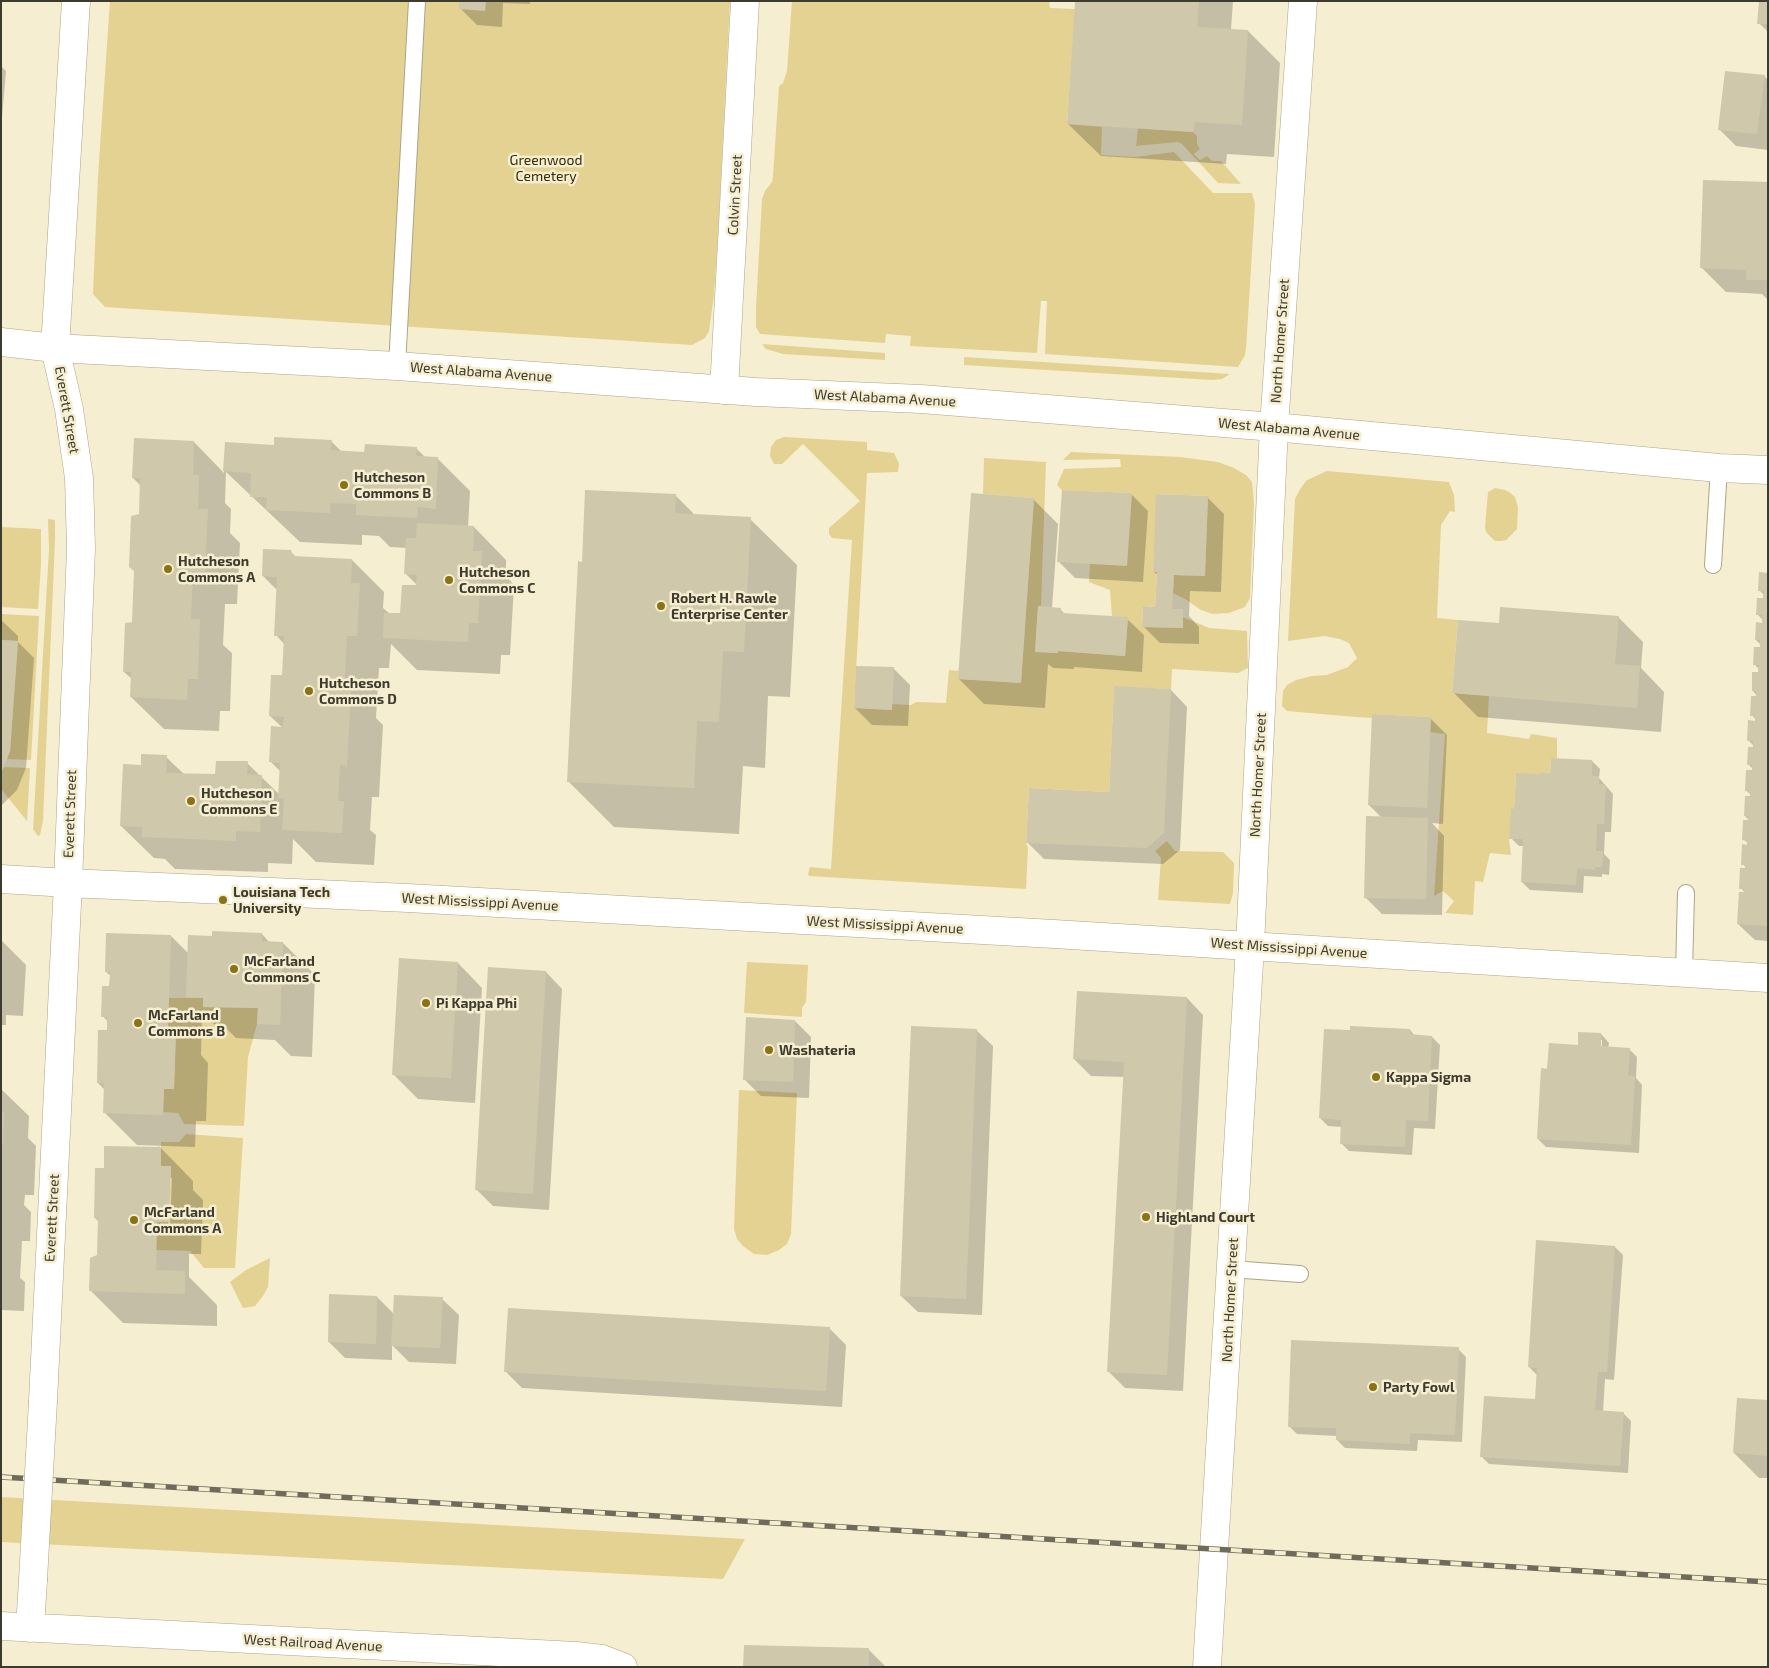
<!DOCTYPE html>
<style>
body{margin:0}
#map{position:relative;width:1769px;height:1668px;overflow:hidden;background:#f6eed0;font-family:"Exo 2",sans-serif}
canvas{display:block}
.frame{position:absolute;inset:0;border:2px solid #3d3a2e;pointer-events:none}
</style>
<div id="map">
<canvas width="1769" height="1668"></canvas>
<div class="frame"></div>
</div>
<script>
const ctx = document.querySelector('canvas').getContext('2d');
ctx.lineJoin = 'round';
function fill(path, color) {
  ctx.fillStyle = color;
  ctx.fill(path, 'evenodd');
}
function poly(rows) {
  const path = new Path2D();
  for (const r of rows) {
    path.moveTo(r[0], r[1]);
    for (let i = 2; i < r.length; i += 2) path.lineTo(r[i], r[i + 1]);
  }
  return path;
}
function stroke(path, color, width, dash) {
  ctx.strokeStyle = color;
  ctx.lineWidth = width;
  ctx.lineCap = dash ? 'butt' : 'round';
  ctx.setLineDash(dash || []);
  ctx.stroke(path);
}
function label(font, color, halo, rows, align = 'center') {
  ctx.font = font + ' "Exo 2",sans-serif';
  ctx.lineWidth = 5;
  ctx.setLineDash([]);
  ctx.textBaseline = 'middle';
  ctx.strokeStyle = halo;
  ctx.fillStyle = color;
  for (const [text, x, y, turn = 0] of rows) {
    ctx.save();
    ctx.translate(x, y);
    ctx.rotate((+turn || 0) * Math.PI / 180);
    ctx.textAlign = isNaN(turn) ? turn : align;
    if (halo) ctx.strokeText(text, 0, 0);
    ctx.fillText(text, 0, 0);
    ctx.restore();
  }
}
fill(poly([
 [110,1,730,1,718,235,714,295,709,331,705,338,692,345,105,307,93,294,98,176],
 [792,1,1049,1,1050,8,1075,9,1067,124,1102,127,1101,155,1135,157,1174,152,1213,193,1252,193,1255,204,1246,349,1245,355,1238,367,1045,354,1047,301,1041,301,1037,353,910,346,911,336,886,334,885,343,760,334,756,327,756,308,762,199,765,191,772,182,773,176,779,86,783,83,787,71],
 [1138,128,1193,132,1197,136,1197,144,1200,149,1194,154,1200,160,1207,156,1212,161,1221,161,1241,184,1218,183,1182,144,1178,142,1136,146],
 [762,344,885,353,885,360,783,354,766,349],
 [964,357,1230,374,1222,379,1212,380,964,365],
 [784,437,867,442,867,450,894,453,899,464,898,472,867,473,854,708,892,710,892,704,911,705,916,702,946,703,949,670,959,671,958,679,1021,683,1034,498,983,494,984,458,1046,462,1041,606,1038,606,1035,652,1058,653,1058,651,1125,656,1128,618,1112,616,1110,590,1089,582,1090,564,1131,493,1062,490,1057,485,1064,469,1121,467,1120,459,1063,460,1071,452,1180,457,1218,462,1234,468,1246,475,1252,482,1254,503,1250,598,1245,607,1229,613,1213,614,1201,610,1185,599,1173,593,1174,575,1205,576,1208,496,1157,494,1153,572,1157,572,1155,607,1143,606,1142,627,1183,628,1183,617,1209,628,1247,631,1248,668,1238,673,1172,669,1171,689,1114,687,1109,792,1029,788,1026,843,1028,848,1026,889,809,876,808,874,810,867,831,869,852,540,832,538,829,534,829,528,860,501,803,444,782,464,774,464,770,456,771,447,776,440],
 [1327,471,1449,482,1454,495,1455,512,1450,511,1441,525,1437,618,1458,620,1452,693,1489,696,1487,733,1529,739,1531,734,1557,738,1557,758,1551,758,1550,773,1541,772,1540,774,1516,774,1514,809,1509,839,1511,855,1490,853,1483,882,1475,881,1473,915,1445,913,1454,901,1443,891,1434,896,1445,734,1430,732,1431,717,1372,714,1372,718,1356,717,1287,711,1282,706,1283,691,1287,685,1296,680,1312,676,1327,675,1348,667,1357,658,1349,643,1340,639,1324,636,1288,641,1295,499,1300,489,1307,480],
 [1495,488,1505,490,1509,492,1515,497,1518,507,1517,529,1506,540,1501,541,1495,541,1486,532,1485,527,1488,492],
 [48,519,55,520,55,540,43,821,40,835,38,836,33,829,49,549],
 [1,527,41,529,41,564,38,609,1,607],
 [1,614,39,616,31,760,7,759,10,751,18,641,1,640],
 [4,767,30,768,27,821,1,789,1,773],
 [1167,841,1175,851,1223,852,1234,863,1233,893,1230,904,1158,900,1161,858,1155,851],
 [747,962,808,965,806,1002,802,1008,802,1017,744,1013],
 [169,998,203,998,203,1007,258,1008,257,1024,248,1057,244,1126,184,1124,178,1113,163,1112,164,1089,174,1089,176,1029,168,1029],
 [739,1090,797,1093,791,1234,787,1244,779,1250,767,1255,754,1254,743,1246,737,1239,734,1229],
 [186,1134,243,1138,235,1268,204,1268,190,1251,156,1250,157,1222,169,1221,171,1166,161,1166,161,1142,179,1142],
 [270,1258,268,1287,263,1296,255,1306,243,1308,230,1282,246,1270],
 [1,1497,745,1539,723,1579,1,1542]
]), '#e4d292');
fill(poly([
 [460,1,530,1,530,4,503,3,502,27,477,25,460,8],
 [1076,1,1233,1,1231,30,1248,31,1280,63,1274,157,1227,154,1226,164,1101,156,1068,124],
 [1768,1,1768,32,1759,23],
 [1,66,6,71,1,129],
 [1764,76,1768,80,1768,150,1736,146,1719,129],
 [1768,183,1768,300,1762,294,1726,292,1701,267],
 [331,441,342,452,366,453,416,448,425,457,437,458,470,491,468,527,474,527,506,560,506,576,514,585,510,655,501,655,500,674,417,670,391,644,389,668,379,668,376,718,383,725,379,797,372,797,370,830,376,835,374,865,316,862,293,839,292,864,268,863,268,872,175,869,165,859,154,858,121,826,142,766,166,757,185,775,216,776,247,763,280,795,281,772,270,761,283,728,270,716,283,676,285,645,276,635,277,590,263,576,290,551,296,557,352,560,384,592,383,608,390,614,401,615,419,587,406,574,407,548,390,547,379,536,362,535,362,545,300,542,226,472,225,503,231,509,230,533,240,543,237,604,225,604,223,645,232,653,230,711,220,711,219,731,164,729,131,697,132,679,124,672,133,623,135,572,130,567,140,515,141,486,133,478,194,442,224,473,226,443,275,446],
 [1131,494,1148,511,1143,582,1075,578,1059,562],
 [676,496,696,516,750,519,797,565,790,697,768,696,765,768,743,766,739,834,614,827,568,781],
 [1207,497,1224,514,1221,592,1190,591,1189,616,1199,627,1199,644,1160,643,1143,626,1156,608,1158,575,1154,572],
 [1033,499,1058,524,1052,608,1060,609,1066,615,1127,619,1144,635,1142,672,1074,667,1074,669,1053,668,1048,664,1045,708,984,704,959,679],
 [1768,574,1768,941,1755,940,1738,924,1746,894,1741,888,1748,870,1743,864,1750,846,1744,839,1751,822,1745,816,1751,795,1747,791,1753,772,1753,769,1748,764,1756,748,1749,741,1756,720,1752,715,1758,697,1753,691,1760,670,1755,665,1761,645,1756,640,1763,624,1763,620,1758,615,1764,595,1759,590],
 [1618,617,1643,642,1641,668,1664,692,1661,732,1478,717,1453,692,1500,625],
 [1,620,18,636,18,642,34,658,26,768,17,790,1,806],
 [894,669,910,685,908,726,872,725,855,708],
 [1171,690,1187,707,1180,850,1163,864,1044,859,1027,842,1111,794],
 [1431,719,1447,735,1443,824,1432,823,1444,836,1442,915,1382,914,1365,897,1382,818,1369,805],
 [1592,761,1600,769,1599,778,1613,794,1611,832,1605,832,1604,854,1610,860,1609,875,1602,874,1602,877,1584,876,1583,893,1530,890,1522,882,1524,846,1519,846,1511,838,1515,811,1551,774],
 [262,934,270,943,283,943,315,975,312,1057,291,1056,275,1040,236,1038,227,1029,219,1029,202,1012,201,1055,208,1063,206,1121,196,1121,195,1147,137,1145,104,1112,105,1090,98,1083,108,1031,108,1022,103,1016,111,987,111,976,106,972,171,936,188,953,213,938],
 [1,940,26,965,23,1016,6,1015,6,1025,1,1025],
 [458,963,482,988,475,1103,418,1099,393,1074],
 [546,972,562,989,549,1210,493,1206,477,1190],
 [1187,998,1203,1015,1183,1391,1125,1388,1109,1372,1125,1077,1091,1076,1074,1059],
 [795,1021,811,1037,809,1098,761,1096,744,1079],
 [976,1030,993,1046,982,1315,918,1312,901,1296],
 [1410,1030,1415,1036,1432,1037,1440,1045,1435,1129,1414,1128,1412,1155,1349,1151,1341,1143,1342,1127,1328,1126,1320,1118,1351,1032],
 [1601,1034,1609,1043,1608,1048,1629,1049,1637,1057,1636,1078,1642,1085,1639,1153,1546,1147,1538,1139,1579,1046],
 [1600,1040,1602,1040,1602,1052],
 [1,1089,29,1116,28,1138,36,1146,34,1195,25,1195,24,1205,31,1212,30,1241,22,1241,20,1278,25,1282,24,1311,1,1310],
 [159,1146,193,1181,193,1190,203,1200,201,1254,189,1254,189,1277,217,1305,217,1326,123,1323,91,1291,99,1256,99,1222,95,1218,105,1170,159,1148],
 [169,1178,172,1178,170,1228,168,1228],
 [1615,1247,1623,1255,1614,1380,1605,1379,1603,1412,1623,1413,1631,1421,1628,1473,1489,1464,1481,1456,1536,1400,1537,1375,1529,1367],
 [377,1297,394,1314,442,1299,459,1315,456,1364,409,1362,392,1345,392,1360,345,1358,329,1342],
 [829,1328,846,1345,842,1407,522,1388,505,1371],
 [1458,1349,1466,1357,1462,1442,1418,1440,1417,1451,1345,1448,1337,1440,1337,1436,1297,1434,1289,1426],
 [1768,1401,1768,1478,1759,1478,1734,1453],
 [868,1649,886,1667,745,1667]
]), '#0003');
fill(poly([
 [459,1,486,1,485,11,459,9],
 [1075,1,1199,1,1197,27,1248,30,1242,125,1195,122,1193,132,1067,124],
 [1759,1,1768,1,1768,24,1757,24],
 [1725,71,1765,75,1757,134,1718,130],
 [1703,180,1768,182,1768,280,1746,280,1746,270,1700,268],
 [274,437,332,440,331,450,364,452,365,444,417,447,416,456,438,457,436,509,418,507,417,518,356,515,356,504,330,503,330,513,266,510,267,497,250,497,251,473,223,471,225,442,274,445],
 [134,438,194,441,193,475,199,475,198,509,208,509,205,572,193,572,191,619,200,619,198,679,188,679,187,700,130,697,131,672,123,672,125,623,132,622,134,570,129,567,131,516,139,514,140,478,132,478],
 [585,490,676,494,675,513,751,517,744,652,723,651,719,722,697,721,694,788,567,782,578,561,582,562],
 [1062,490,1132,493,1127,566,1057,562],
 [971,493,1034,498,1021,683,958,679],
 [1156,494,1208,496,1205,576,1174,575,1172,609,1183,609,1183,628,1142,627,1143,606,1155,607,1157,572,1153,572],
 [417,523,474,526,473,551,482,551,478,623,469,623,468,642,383,638,384,613,400,613,402,585,416,585,417,575,404,574,406,538,416,538],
 [263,549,291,550,293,556,352,559,351,583,360,583,357,636,347,636,344,691,351,691,347,766,340,765,338,801,344,801,342,833,282,830,284,798,278,798,280,763,269,762,271,726,283,727,284,717,269,716,271,675,282,675,284,636,274,636,277,577,262,576],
 [1759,572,1768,573,1768,926,1737,924,1739,892,1744,892,1744,889,1739,889,1740,868,1745,868,1745,865,1741,865,1742,844,1747,845,1747,841,1742,840,1743,820,1748,820,1748,816,1744,816,1745,796,1750,796,1750,792,1745,791,1746,770,1752,770,1752,765,1747,765,1748,747,1753,747,1753,741,1747,741,1748,720,1755,721,1755,716,1750,716,1751,696,1756,696,1756,691,1752,691,1752,672,1758,672,1759,665,1753,665,1754,647,1760,647,1760,640,1755,640,1756,622,1762,623,1762,615,1756,615,1757,598,1763,598,1764,591,1758,591],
 [1038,606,1061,608,1061,613,1128,617,1125,656,1058,651,1058,653,1035,652],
 [1500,607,1619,616,1615,664,1640,666,1637,708,1452,693,1458,620,1499,623],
 [1,640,18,641,10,751,1,773],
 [856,666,894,667,892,710,854,708],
 [1114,686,1171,689,1164,833,1147,848,1026,843,1029,788,1109,792],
 [1372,714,1431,717,1427,808,1368,805],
 [141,754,167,755,166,773,215,774,216,761,248,761,247,774,262,775,260,832,236,831,236,841,142,837,142,827,120,826,123,764,141,765],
 [1551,758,1592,760,1592,776,1599,776,1599,784,1606,785,1604,824,1597,824,1596,851,1603,851,1602,867,1595,867,1595,870,1577,868,1576,885,1521,882,1523,839,1509,839,1511,808,1514,809,1516,773,1540,774,1540,772,1550,773],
 [1366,816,1428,818,1426,899,1364,898],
 [212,931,262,933,262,941,283,942,280,1025,257,1024,258,1008,203,1007,203,998,186,997,188,935,212,936],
 [106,933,171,935,168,1029,176,1029,174,1089,164,1089,163,1115,103,1113,104,1083,97,1083,98,1030,107,1030,107,1017,101,1017,102,986,109,986,110,972,105,972],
 [399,958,458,962,451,1078,392,1075],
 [488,967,546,971,533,1194,475,1190],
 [1077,991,1187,997,1167,1375,1107,1372,1124,1062,1073,1059],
 [746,1017,795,1020,793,1082,743,1080],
 [911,1026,977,1029,966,1299,900,1296],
 [1350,1026,1410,1029,1410,1034,1432,1036,1428,1121,1406,1120,1405,1147,1340,1144,1341,1120,1319,1118,1324,1029,1350,1030],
 [1578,1032,1601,1033,1601,1046,1630,1048,1628,1075,1635,1076,1631,1145,1537,1139,1541,1068,1547,1069,1549,1043,1578,1045],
 [1,1112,4,1112,3,1144,1,1144],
 [104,1146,161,1147,161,1166,171,1166,169,1222,157,1222,156,1270,185,1271,185,1294,89,1291,90,1258,97,1255,98,1218,94,1218,95,1168,104,1168],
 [1536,1240,1615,1246,1607,1372,1598,1372,1595,1410,1624,1412,1620,1466,1480,1457,1484,1396,1535,1399,1537,1368,1528,1367],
 [329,1294,377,1296,376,1344,328,1342],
 [394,1295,443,1297,440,1348,391,1346],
 [508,1308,830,1327,826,1391,504,1372],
 [1291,1340,1459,1347,1455,1435,1410,1433,1410,1444,1336,1440,1336,1428,1288,1427],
 [1737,1398,1768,1400,1768,1456,1733,1453],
 [744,1645,869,1648,869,1667,743,1667]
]), '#d0c8ab');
const service = poly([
 [397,366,417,1],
 [1713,565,1719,468],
 [1684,973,1686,893],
 [1231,1269,1300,1274]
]);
const minor = poly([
 [724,390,745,1],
 [1,879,68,883,408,898,1054,934,1768,978],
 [43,1401,68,883,81,548,79,478,69,409,55,348,76,1],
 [1,1626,576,1656,602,1659,623,1667],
 [30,1628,33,1580],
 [1207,1667,1250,946,1274,427,1303,1]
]);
const secondary = poly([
 [1,342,55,348,397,366,756,392,921,399,1274,427,1719,468,1768,470]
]);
stroke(service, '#aca488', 18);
stroke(minor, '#aca488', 29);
stroke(secondary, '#aca488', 29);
stroke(service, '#fff', 16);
stroke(minor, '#fff', 28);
stroke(secondary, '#fff', 28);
const rail = poly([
 [1,1477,1768,1582]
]);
stroke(rail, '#6f6b5a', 5.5);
stroke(rail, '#f6eed0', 4, [11]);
const minorBridge = poly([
 [33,1580,43,1401]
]);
stroke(minorBridge, '#aca488', 29, []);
stroke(minorBridge, '#fff', 28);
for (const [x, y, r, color] of [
 [344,485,5,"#897315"],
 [168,569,5,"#897315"],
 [449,580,5,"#897315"],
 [661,606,5,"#897315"],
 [309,691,5,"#897315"],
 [191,801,5,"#897315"],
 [223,900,5,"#897315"],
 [234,969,5,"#897315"],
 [426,1003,5,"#897315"],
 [138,1023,5,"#897315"],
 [769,1050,5,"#897315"],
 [1376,1077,5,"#897315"],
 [1146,1217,5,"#897315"],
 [134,1220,5,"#897315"],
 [1373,1387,5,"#897315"]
]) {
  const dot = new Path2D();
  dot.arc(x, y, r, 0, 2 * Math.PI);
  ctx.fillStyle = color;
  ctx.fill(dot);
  stroke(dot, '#f6eed0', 2);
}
label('14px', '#352b04', '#f6eed0', [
 ["Greenwood",546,160],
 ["Cemetery",546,176]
]);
label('14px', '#3d3a2e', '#f6eed0', [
 ["Colvin Street",735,195,-87],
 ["North Homer Street",1280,341,-86],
 ["West Alabama Avenue",481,372,4],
 ["West Alabama Avenue",885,398,3],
 ["Everett Street",67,410,80],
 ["West Alabama Avenue",1289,429,5],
 ["North Homer Street",1258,775,-87],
 ["Everett Street",70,814,-88],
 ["West Mississippi Avenue",480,902,3],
 ["West Mississippi Avenue",885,925,3],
 ["West Mississippi Avenue",1289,948,4],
 ["Everett Street",52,1218,-87],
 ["North Homer Street",1230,1300,-87],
 ["West Railroad Avenue",313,1643,3]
]);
label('bold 14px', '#3d3a2e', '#f6eed0', [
 ["Hutcheson",354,477],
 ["Commons B",354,493],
 ["Hutcheson",178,561],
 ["Commons A",178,577],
 ["Hutcheson",459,572],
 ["Commons C",459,588],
 ["Robert H. Rawle",671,598],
 ["Enterprise Center",671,614],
 ["Hutcheson",319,683],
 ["Commons D",319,699],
 ["Hutcheson",201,793],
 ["Commons E",201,809],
 ["Louisiana Tech",233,892],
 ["University",233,908],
 ["McFarland",244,961],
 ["Commons C",244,977],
 ["Pi Kappa Phi",436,1003],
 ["McFarland",148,1015],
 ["Commons B",148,1031],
 ["Washateria",779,1050],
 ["Kappa Sigma",1386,1077],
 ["McFarland",144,1212],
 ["Commons A",144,1228],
 ["Highland Court",1156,1217],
 ["Party Fowl",1383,1387]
], 'left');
</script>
